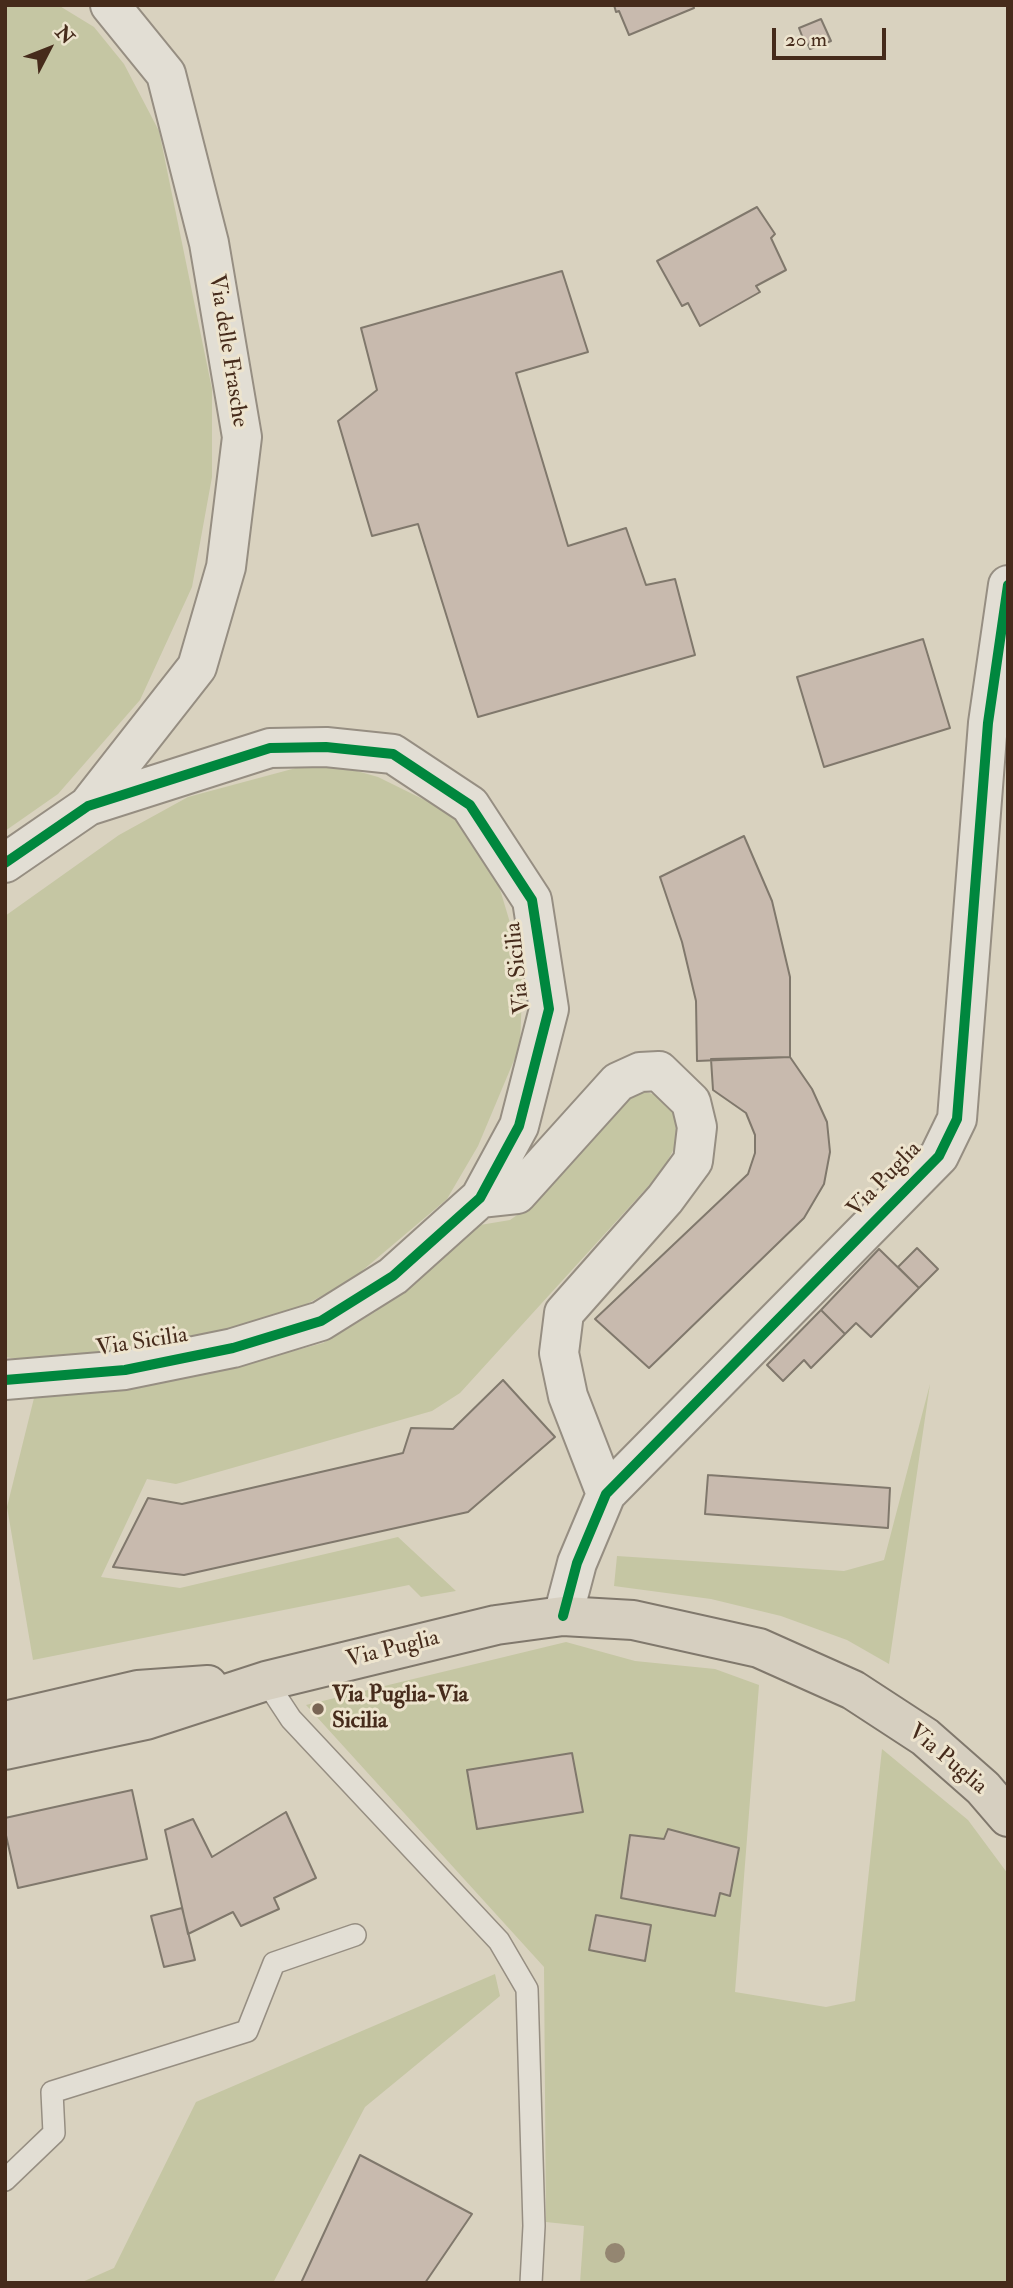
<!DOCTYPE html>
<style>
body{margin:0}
#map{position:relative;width:1013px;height:2288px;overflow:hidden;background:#d9d2bf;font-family:"IM FELL Double Pica",serif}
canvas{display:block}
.frame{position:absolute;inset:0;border:7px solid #462b1b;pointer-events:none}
.north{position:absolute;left:14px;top:14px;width:70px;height:70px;-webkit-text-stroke:5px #ede4ce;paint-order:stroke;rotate:48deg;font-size:19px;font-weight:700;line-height:28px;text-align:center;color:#462b1b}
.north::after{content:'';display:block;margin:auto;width:24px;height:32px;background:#462b1b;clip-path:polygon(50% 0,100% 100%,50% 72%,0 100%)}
.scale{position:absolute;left:772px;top:28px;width:114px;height:32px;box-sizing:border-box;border:4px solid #462b1b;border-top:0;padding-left:9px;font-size:21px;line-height:24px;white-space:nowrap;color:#462b1b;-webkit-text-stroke:5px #ede4ce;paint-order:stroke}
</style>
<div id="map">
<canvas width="1013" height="2288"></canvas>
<div class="frame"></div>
<div class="north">N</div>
<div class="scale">20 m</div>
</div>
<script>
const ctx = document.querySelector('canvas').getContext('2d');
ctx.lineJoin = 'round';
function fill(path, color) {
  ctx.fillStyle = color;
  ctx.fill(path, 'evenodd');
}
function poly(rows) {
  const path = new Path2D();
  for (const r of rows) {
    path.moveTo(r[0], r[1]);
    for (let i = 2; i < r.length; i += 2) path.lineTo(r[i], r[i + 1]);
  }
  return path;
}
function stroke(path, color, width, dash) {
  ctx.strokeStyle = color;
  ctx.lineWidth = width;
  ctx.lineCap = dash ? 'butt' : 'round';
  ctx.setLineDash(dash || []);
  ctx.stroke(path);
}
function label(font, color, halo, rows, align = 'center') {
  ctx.font = font + ' "IM FELL Double Pica",serif';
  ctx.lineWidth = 6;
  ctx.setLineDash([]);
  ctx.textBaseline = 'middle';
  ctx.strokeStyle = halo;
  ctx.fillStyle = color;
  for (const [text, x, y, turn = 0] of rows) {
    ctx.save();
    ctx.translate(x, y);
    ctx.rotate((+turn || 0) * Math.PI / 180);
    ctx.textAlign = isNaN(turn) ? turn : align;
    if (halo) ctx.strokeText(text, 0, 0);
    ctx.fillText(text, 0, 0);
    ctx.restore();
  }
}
fill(poly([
 [5,5,58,5,94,27,124,64,159,131,212,389,212,477,192,587,140,700,58,794,5,831],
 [322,761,378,777,453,814,496,876,523,966,520,1046,478,1146,447,1199,350,1281,280,1318,146,1350,24,1360,5,1357,5,916,119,835,188,797],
 [638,1090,664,1097,680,1118,678,1141,662,1171,460,1393,432,1411,176,1484,147,1479,101,1577,180,1588,398,1537,456,1591,421,1597,409,1585,33,1660,7,1507,34,1398,124,1386,260,1360,323,1343,375,1312,421,1278,474,1226,510,1220,536,1202,614,1105],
 [930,1384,889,1664,847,1640,781,1616,711,1599,614,1586,617,1556,844,1571,884,1560],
 [566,1642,635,1661,715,1669,759,1685,735,1992,826,2007,855,2001,882,1749,968,1820,1008,1874,1008,2283,580,2283,584,2226,546,2222,544,1967,306,1705],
 [495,1974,500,1996,365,2107,273,2283,80,2283,114,2268,196,2102]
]), '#c5c6a3');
const building = poly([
 [614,5,693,5,694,8,629,35,619,11,616,12,614,5],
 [821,19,831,41,810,49,806,40,804,41,799,28,821,19],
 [757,207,775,234,771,238,786,270,756,286,760,292,700,326,688,303,682,306,657,261,757,207],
 [562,271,588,352,516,373,568,546,626,528,646,585,675,579,695,655,478,717,418,524,372,536,338,421,377,390,361,328,562,271],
 [923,639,950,728,824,767,797,677,923,639],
 [744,836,772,901,790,977,790,1057,697,1061,696,1001,682,942,660,877,744,836],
 [790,1057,812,1089,827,1122,830,1152,824,1184,804,1218,649,1368,595,1319,748,1174,755,1153,755,1135,746,1113,713,1090,711,1059,790,1057],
 [917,1248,938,1269,919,1288,898,1267,917,1248],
 [879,1249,919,1288,871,1337,856,1323,845,1334,821,1310,879,1249],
 [821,1310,845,1334,811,1368,804,1360,783,1381,767,1365,821,1310],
 [503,1380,555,1437,468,1512,184,1575,113,1567,148,1498,182,1504,403,1453,411,1428,453,1429,503,1380],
 [708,1475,890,1488,888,1528,705,1514,708,1475],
 [572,1753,583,1812,477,1829,467,1770,572,1753],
 [132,1790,147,1859,18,1888,5,1831,5,1818,132,1790],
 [286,1812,316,1878,274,1898,279,1909,241,1926,233,1912,188,1934,165,1830,193,1819,212,1857,286,1812],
 [668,1829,739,1848,730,1896,720,1893,715,1916,621,1898,630,1835,664,1839,668,1829],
 [182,1908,195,1960,164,1967,151,1916,182,1908],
 [596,1915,651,1925,645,1961,589,1950,596,1915],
 [360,2155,472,2214,425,2283,301,2283,360,2155]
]);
fill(building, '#c8baae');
stroke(building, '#80786c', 2);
const service = poly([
 [266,1681,291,1719,499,1941,527,1989,534,2226,531,2283],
 [5,2180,54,2133,52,2092,247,2031,274,1963,355,1935]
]);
const minor = poly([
 [88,806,197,667,226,567,242,437,209,243,166,74,110,5],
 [5,863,88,806,270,748,326,747,393,754,470,805,532,900,549,1009,519,1126,480,1198,393,1276,321,1321,233,1348,125,1370,5,1380],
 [480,1198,517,1194,618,1082,640,1072,659,1071,691,1102,697,1127,693,1161,665,1199,564,1313,559,1353,568,1396,606,1494],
 [563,1616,577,1563,606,1494,939,1156,957,1119,988,723,1008,585]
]);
const primary = poly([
 [5,1721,138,1690,208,1685],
 [5,1750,146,1720,266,1681,496,1625,563,1616,633,1620,759,1648,853,1690,925,1737,983,1788,1008,1817]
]);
stroke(service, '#968e82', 24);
stroke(minor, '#968e82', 42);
stroke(primary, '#80786c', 42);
stroke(service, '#e2ded4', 21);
stroke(minor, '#e2ded4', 38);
stroke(primary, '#d6cfc0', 38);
stroke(poly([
 [5,863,88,806,270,748,326,747,393,754,470,805,532,900,549,1009,519,1126,480,1198,393,1276,321,1321,233,1348,125,1370,5,1380],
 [563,1616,577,1563,606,1494,939,1156,957,1119,988,723,1008,585]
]), '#00873e', 10);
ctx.fillStyle = '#948671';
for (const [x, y] of [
 [615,2253]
]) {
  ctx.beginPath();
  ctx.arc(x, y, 10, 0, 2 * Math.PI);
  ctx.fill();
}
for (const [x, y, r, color] of [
 [318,1709,7,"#796554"]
]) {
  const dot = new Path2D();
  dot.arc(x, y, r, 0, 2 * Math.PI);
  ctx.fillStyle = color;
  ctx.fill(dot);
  stroke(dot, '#ede4ce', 2.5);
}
label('23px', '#462b1b', '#ede4ce', [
 ["Via delle Frasche",227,351,81],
 ["Via Sicilia",519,968,-96],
 ["Via Puglia",885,1180,-46],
 ["Via Sicilia",142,1343,-9],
 ["Via Puglia",393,1650,-14],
 ["Via Puglia",947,1760,40]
]);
label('bold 23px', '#462b1b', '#ede4ce', [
 ["Via Puglia-Via",332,1696],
 ["Sicilia",332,1722]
], 'left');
</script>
